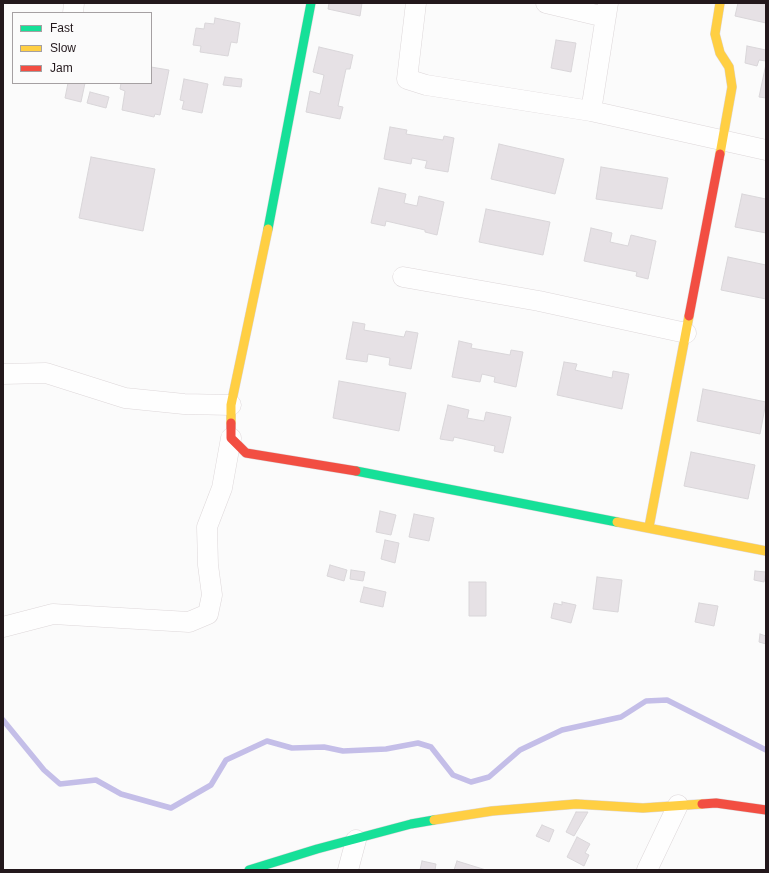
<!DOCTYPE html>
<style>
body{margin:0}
#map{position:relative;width:769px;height:873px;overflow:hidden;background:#fbfbfb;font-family:Arial,sans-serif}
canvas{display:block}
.frame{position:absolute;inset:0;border:4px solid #23181c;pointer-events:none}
.legend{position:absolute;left:12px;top:12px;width:140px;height:72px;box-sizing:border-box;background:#fbfbfb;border:1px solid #a5a0a2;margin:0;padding:5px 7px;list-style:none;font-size:12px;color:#23181c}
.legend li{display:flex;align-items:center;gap:8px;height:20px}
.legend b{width:20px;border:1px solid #a5a0a2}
</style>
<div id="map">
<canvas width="769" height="873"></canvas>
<div class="frame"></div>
<ul class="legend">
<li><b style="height:5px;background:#16e098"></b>Fast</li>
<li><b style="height:5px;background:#ffcf43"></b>Slow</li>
<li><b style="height:5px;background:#f24e42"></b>Jam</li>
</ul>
</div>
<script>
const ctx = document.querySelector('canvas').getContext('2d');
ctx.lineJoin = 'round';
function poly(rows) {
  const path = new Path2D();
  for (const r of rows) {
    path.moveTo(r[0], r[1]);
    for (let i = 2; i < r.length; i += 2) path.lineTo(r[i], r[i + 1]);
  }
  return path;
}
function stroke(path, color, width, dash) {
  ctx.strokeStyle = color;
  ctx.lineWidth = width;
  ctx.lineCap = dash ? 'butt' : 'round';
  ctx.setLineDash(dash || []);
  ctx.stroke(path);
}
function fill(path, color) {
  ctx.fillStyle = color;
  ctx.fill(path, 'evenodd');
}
stroke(poly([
 [3,720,44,770,60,784,96,780,121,794,171,808,211,785,226,760,267,741,292,748,324,747,343,751,386,749,418,743,431,747,453,775,471,782,489,777,520,750,562,730,621,717,646,701,667,700,766,750]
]), '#c4bee8', 5.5);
const building = poly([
 [329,3,362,3,360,16,328,9,329,3],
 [738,3,766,4,766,23,735,16,738,3],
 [215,18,240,23,237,43,231,42,228,56,200,52,201,46,193,45,196,28,204,29,205,23,214,24,215,18],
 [556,40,576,43,571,72,551,68,556,40],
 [747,46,766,50,766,61,759,60,757,66,745,63,747,46],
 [319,47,353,55,350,69,346,69,338,106,343,107,340,119,306,112,310,91,320,94,324,75,313,72,319,47],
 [766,64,766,98,759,97,766,64],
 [151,67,169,70,160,115,155,114,154,117,122,110,125,91,120,89,121,83,151,83,151,67],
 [225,77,242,79,241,87,223,85,225,77],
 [184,79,208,84,202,113,182,109,184,101,180,100,184,79],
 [68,83,85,83,81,102,65,98,68,83],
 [90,92,109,97,106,108,87,103,90,92],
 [390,127,407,130,406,134,443,140,444,136,454,138,448,172,425,168,427,161,412,158,411,164,384,159,390,127],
 [499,144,564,159,555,194,491,179,499,144],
 [91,157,155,169,143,231,79,218,91,157],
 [601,167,668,178,662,209,596,199,601,167],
 [379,188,406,194,404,203,417,206,419,196,444,202,437,235,425,232,425,230,386,221,385,226,371,223,379,188],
 [742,194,766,199,766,233,735,227,742,194],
 [486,209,550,222,543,255,479,242,486,209],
 [591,228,612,233,610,242,628,246,631,235,656,241,648,279,636,276,637,272,584,261,591,228],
 [728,257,766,265,766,299,721,290,728,257],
 [353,322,365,324,364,330,404,337,406,331,418,333,411,369,389,365,390,358,368,354,367,362,346,359,353,322],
 [459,341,472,344,471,348,510,355,511,350,523,352,516,387,494,382,495,377,482,374,480,382,452,377,459,341],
 [564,362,577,364,575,370,612,378,613,371,629,374,622,409,557,395,564,362],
 [339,381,406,393,399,431,333,418,339,381],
 [703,389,766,402,760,434,697,421,703,389],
 [448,405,469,410,467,418,484,421,486,412,511,417,503,453,494,451,495,446,454,437,453,441,440,439,448,405],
 [691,452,755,465,748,499,684,486,691,452],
 [380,511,396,515,391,535,376,532,380,511],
 [414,514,434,518,429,541,409,537,414,514],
 [385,540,399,543,395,563,381,559,385,540],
 [330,565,347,570,344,581,327,576,330,565],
 [351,570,365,572,363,581,350,579,351,570],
 [755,571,766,572,764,582,754,580,755,571],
 [597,577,622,580,618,612,593,609,597,577],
 [469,582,486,582,486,616,469,616,469,582],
 [364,587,386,592,383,607,360,602,364,587],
 [562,602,576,605,571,623,551,618,554,603,562,605,562,602],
 [699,603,718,606,714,626,695,622,699,603],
 [760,634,766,636,766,644,759,642,760,634],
 [576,812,588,812,574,836,566,832,576,812],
 [542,825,554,830,549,842,536,836,542,825],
 [577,837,590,844,585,853,589,855,584,866,567,857,577,837],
 [422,861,436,864,435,870,420,870,422,861],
 [457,861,486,870,454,870,457,861]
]);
fill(building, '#e6e1e5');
stroke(building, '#d9d6d9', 1);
const street = poly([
 [416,3,407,79,426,85,591,111,766,150],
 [546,3,605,17],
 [73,13,74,3],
 [591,111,608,3],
 [403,277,539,301,686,333],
 [3,374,46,373,125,398,184,404,231,405],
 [3,627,53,614,189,622,208,614,212,595,208,565,207,527,222,488,231,438],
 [348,870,356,840],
 [647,870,678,805]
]);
const fast = poly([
 [268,229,311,3],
 [356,471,617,522],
 [249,870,317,849,411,824,434,820]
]);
const slow = poly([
 [720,3,715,34,720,53,729,67,732,87,720,154],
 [231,423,231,405,268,229],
 [617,522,766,551],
 [649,527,689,316],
 [434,820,492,811,576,804,643,808,702,804]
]);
const jam = poly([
 [689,316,720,154],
 [231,423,231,438,246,453,356,471],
 [702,804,716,803,766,810]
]);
stroke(street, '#ddd7d9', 21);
stroke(fast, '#ddd7d9', 10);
stroke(slow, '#ddd7d9', 10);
stroke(jam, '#ddd7d9', 10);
stroke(street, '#fefefe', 20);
stroke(fast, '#16e098', 9);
stroke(slow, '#ffcf43', 9);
stroke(jam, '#f24e42', 9);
</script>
